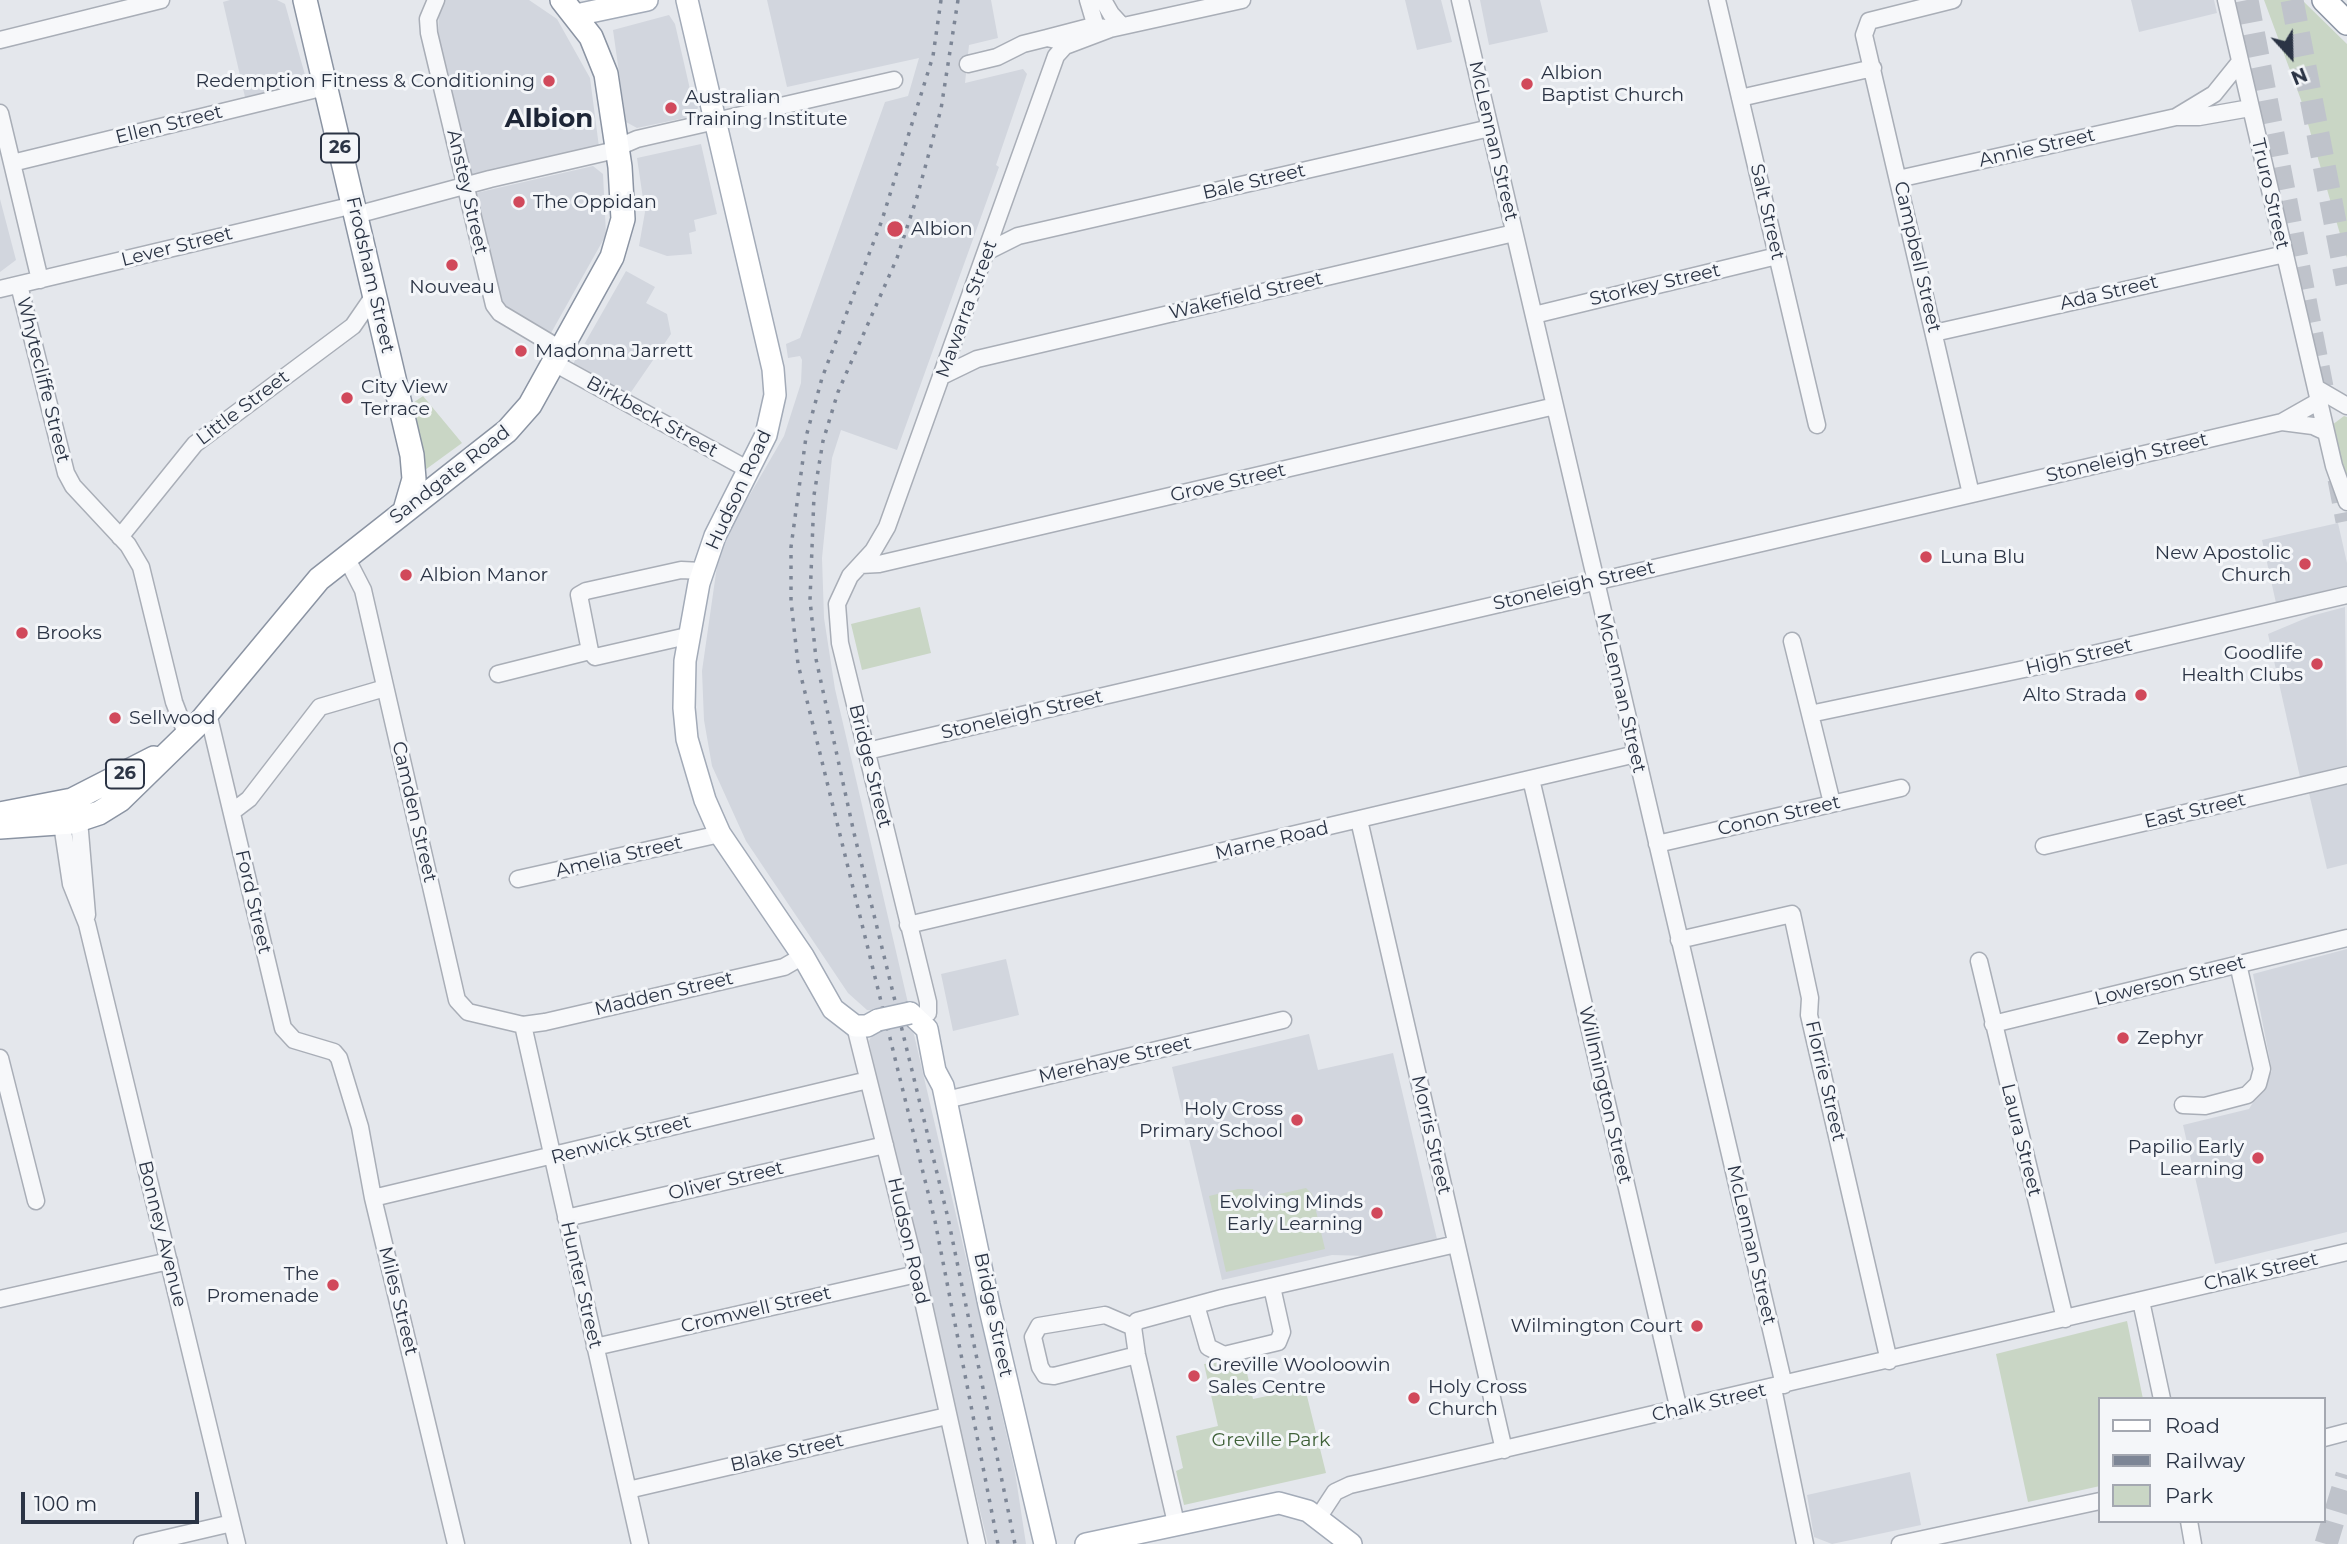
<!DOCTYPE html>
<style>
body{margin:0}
#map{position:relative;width:2347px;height:1544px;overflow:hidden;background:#e4e7ec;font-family:Montserrat,sans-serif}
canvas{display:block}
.legend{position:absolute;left:2098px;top:1397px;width:228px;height:126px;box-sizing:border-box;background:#f4f6f9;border:2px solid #a4a8b1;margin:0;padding:9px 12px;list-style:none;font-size:21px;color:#2b3445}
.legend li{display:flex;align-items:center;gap:14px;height:35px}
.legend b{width:35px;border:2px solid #a4a8b1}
.north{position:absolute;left:2256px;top:21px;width:70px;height:70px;-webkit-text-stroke:5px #f4f6f9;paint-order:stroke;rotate:158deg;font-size:19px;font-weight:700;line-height:28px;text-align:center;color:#2b3445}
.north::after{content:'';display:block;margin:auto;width:24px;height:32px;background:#2b3445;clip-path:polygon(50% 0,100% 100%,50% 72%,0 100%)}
.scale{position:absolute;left:21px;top:1492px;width:178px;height:32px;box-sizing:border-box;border:4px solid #2b3445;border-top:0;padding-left:9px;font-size:21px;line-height:24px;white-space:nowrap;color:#2b3445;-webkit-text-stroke:5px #f4f6f9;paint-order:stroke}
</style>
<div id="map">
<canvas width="2347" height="1544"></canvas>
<ul class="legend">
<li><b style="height:9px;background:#fff"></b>Road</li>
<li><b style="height:9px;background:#7d8696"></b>Railway</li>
<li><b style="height:19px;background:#c9d6c5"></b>Park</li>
</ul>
<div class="north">N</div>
<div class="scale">100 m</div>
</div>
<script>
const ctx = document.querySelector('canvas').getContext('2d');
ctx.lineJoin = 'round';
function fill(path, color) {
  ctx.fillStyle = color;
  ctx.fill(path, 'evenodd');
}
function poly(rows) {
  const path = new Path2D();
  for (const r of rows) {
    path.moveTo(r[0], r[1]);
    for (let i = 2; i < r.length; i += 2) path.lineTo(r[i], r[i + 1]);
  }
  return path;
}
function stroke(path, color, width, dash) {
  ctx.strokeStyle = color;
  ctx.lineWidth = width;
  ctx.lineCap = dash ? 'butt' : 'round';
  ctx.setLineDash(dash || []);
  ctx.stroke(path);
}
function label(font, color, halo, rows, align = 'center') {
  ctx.font = font + ' Montserrat,sans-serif';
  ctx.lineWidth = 6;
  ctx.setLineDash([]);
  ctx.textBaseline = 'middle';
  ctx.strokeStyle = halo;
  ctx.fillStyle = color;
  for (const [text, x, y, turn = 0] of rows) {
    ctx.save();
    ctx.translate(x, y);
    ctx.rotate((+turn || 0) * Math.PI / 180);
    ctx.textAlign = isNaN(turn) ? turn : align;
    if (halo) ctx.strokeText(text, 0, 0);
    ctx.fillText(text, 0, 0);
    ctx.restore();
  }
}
fill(poly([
 [230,0,277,0,285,4,307,82,245,97,223,2],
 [445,0,529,0,557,19,590,78,599,147,472,175,438,38,439,10],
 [767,0,991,0,998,38,969,45,965,83,1023,69,1027,74,996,165,999,167,897,450,841,430,832,458,822,558,824,618,835,689,908,1003,875,1011,867,1010,848,993,746,841,712,766,704,720,702,671,718,559,731,527,784,436,801,383,802,360,800,356,788,358,786,344,800,338,885,102,908,96,919,58,787,87],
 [1405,0,1441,0,1452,42,1417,50],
 [1480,0,1540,0,1548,32,1489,45],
 [2131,0,2214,0,2217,13,2139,32],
 [669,15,675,24,692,98,695,98,698,108,689,117,637,128,626,122,613,30],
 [701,144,717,214,694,220,696,231,689,233,692,254,667,256,639,246,645,212,637,158],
 [593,166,603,174,606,235,551,333,500,305,476,193],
 [0,199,16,260,0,272],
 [626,271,655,287,646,303,667,314,671,334,629,395,573,364],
 [2338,523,2347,563,2347,585,2276,603,2262,540],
 [2345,607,2347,765,2300,777,2268,634,2311,616],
 [2347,784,2347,864,2327,869,2309,793],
 [2347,949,2347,1232,2215,1264,2183,1125,2249,1109,2272,1071,2253,974],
 [1006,959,1019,1015,953,1031,941,974],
 [909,1023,912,1026,983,1331,1015,1472,1026,1544,988,1544,878,1085,869,1041,872,1035,880,1030],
 [1309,1034,1318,1070,1393,1053,1437,1239,1367,1256,1332,1255,1222,1280,1172,1067],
 [1910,1472,1921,1525,1832,1544,1814,1537,1807,1495]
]), '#d2d6de');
fill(poly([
 [2264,0,2302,0,2347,44,2347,258,2301,100],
 [423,396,462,443,425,470,410,405],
 [2344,416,2347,417,2347,479,2332,425],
 [920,607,931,653,862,670,851,624],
 [1306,1188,1312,1194,1325,1249,1226,1272,1209,1196,1238,1189,1253,1189,1255,1196,1262,1198],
 [2127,1321,2143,1399,2100,1399,2100,1486,2028,1502,1996,1354],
 [1244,1360,1253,1399,1305,1388,1326,1473,1184,1505,1176,1471,1183,1468,1176,1436,1218,1426,1204,1364]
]), '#c9d6c5');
stroke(poly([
 [2247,0,2322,387],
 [2292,0,2347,284],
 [2339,479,2347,521],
 [2326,1544,2347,1475]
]), '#bfc3cb', 23, [23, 11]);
const minor = poly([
 [436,0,428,19,429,33,494,305,500,313,562,350],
 [1088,0,1096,27],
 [1103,0,1111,14,1122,26],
 [1460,0,1784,1385],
 [1717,0,1817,425],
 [1953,0,1869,21,1864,35,1971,494],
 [2226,0,2334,466,2347,502],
 [1047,38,1093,26,1110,29,1242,0],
 [0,40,161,0],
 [968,64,997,57,1023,44,1047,38,1056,40],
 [1740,98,1873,68],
 [0,113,40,280],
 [2176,117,2214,94,2239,63],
 [12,163,325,87],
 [1898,179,2176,117,2199,117,2250,108],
 [356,215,490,179,607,152,637,139,894,80],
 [988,251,1018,236,1490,128],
 [19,285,66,473,73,486,128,545,141,567,174,702,187,736],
 [0,289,354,205],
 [1534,315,1777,256],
 [1934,333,2285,254],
 [554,363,749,470],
 [944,375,977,359,1514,233],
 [2316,388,2347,406],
 [2282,422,2313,426,2326,432],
 [120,537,195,444,353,326,375,294],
 [346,557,363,590,457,1000,468,1012,523,1025,545,1022,784,967,803,956],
 [860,565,879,564,1555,406],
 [687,636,595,657,590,651,579,595,586,591,681,570,702,571],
 [1792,641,1832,803],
 [498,674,590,651],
 [208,713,283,1028,294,1040,334,1052,339,1058,360,1127,373,1198,456,1544],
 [1810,714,2067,660,2347,595],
 [867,751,2282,422,2319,401],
 [1531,779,1679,1410],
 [232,812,249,799,320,707,385,688],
 [79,820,87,915],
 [1359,820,1504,1450],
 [62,824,71,884,87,924,237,1544],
 [1657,844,1901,788],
 [2044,846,2347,775],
 [518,879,720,834],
 [908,925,1636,754],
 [1679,940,1792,914,1810,998,1809,1015,1889,1361],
 [1979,961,2065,1319],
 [928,1013,928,1002,840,643,837,604,850,576,873,551,887,527,1056,56,1065,46,1110,29],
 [1993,1024,2347,938],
 [523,1025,640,1544],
 [855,1026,917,1274,977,1544],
 [0,1058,36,1201],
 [946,1100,1283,1020],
 [2183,1105,2205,1106,2247,1095,2258,1084,2262,1069,2238,964],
 [373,1198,868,1080],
 [566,1218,885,1145],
 [0,1299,169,1261],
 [2141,1301,2162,1399],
 [1196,1305,1208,1347,1224,1355,1278,1342,1282,1332,1272,1287],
 [1133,1327,1105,1315,1039,1326,1033,1337,1040,1367,1045,1375,1054,1376,1137,1355],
 [595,1347,917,1274],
 [1773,1388,1805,1544],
 [2324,1438,2347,1432],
 [628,1490,947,1416],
 [1318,1518,1335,1492,1350,1485,2347,1252],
 [2189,1521,2193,1544],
 [1176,1523,1137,1355,1133,1327,1137,1321,1222,1298,1456,1244],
 [142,1544,232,1523],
 [1900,1544,2100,1501]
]);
const major = poly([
 [687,0,773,369,775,395,766,435,715,536,699,583,685,661,684,708,687,739,705,800,720,834,803,956,833,1009,855,1026,867,1026,878,1020],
 [576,15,647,0],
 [910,1013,927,1029,935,1071,943,1086,989,1305,1045,1544],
 [1086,1544,1279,1503,1308,1511,1351,1544]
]);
const highway = poly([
 [305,0,412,455,414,479,405,510],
 [2324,0,2347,23],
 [0,814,72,800,154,758],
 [0,827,72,822,99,813,120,800,201,721,319,579,507,431,530,405,612,257,623,219,620,167,606,74,591,37,562,0]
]);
stroke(minor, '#a9aeb7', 19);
stroke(major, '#a3abb8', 24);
stroke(highway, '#8b94a3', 26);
stroke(minor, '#f7f8fa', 16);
stroke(major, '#fff', 21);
stroke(highway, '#fff', 23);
stroke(poly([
 [941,0,933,56,882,220,822,378,806,437,791,547,791,601,798,664,935,1221,998,1544],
 [958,0,941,109,917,197,897,258,838,392,823,441,814,495,810,600,816,659,854,833,948,1218,1015,1544]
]), '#7d8696', 3.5, [3.5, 7]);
const majorBridge = poly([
 [878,1020,910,1013]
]);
stroke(majorBridge, '#a3abb8', 24, []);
stroke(majorBridge, '#fff', 21);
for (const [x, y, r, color] of [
 [549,81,7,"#d1495b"],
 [1527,84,7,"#d1495b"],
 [671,108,7,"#d1495b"],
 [519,202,7,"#d1495b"],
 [895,229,9,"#d1495b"],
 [452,265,7,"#d1495b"],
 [521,351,7,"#d1495b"],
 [347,398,7,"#d1495b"],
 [1926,557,7,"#d1495b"],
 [2305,564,7,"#d1495b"],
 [406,575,7,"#d1495b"],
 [22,633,7,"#d1495b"],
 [2317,664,7,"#d1495b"],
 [2141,695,7,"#d1495b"],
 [115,718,7,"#d1495b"],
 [2123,1038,7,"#d1495b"],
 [1297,1120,7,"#d1495b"],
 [2258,1158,7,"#d1495b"],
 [1377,1213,7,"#d1495b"],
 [333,1285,7,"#d1495b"],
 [1697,1326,7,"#d1495b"],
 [1194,1376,7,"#d1495b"],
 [1414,1398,7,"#d1495b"]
]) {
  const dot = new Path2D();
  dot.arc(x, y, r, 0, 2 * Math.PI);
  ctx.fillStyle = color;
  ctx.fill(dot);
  stroke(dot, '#f4f6f9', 2.5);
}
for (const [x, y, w] of [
 [340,148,38],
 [125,774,38]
]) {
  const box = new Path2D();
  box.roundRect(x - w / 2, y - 14.5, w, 29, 5);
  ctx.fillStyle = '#f4f6f9';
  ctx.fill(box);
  stroke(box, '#2b3445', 2);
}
label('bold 18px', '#2b3445', null, [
 ["26",340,148],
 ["26",125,774]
]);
label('19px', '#2b3445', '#f4f6f9', [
 ["Albion",1541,73],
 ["Baptist Church",1541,95],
 ["Redemption Fitness & Conditioning",535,81,"right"],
 ["Australian",685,97],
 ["Training Institute",685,119],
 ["The Oppidan",533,202],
 ["Albion",911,229],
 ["Nouveau",452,287,"center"],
 ["Madonna Jarrett",535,351],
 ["City View",361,387],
 ["Terrace",361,409],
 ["New Apostolic",2291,553,"right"],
 ["Church",2291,575,"right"],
 ["Luna Blu",1940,557],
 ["Albion Manor",420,575],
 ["Brooks",36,633],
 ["Goodlife",2303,653,"right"],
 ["Health Clubs",2303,675,"right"],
 ["Alto Strada",2127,695,"right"],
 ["Sellwood",129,718],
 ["Zephyr",2137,1038],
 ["Holy Cross",1283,1109,"right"],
 ["Primary School",1283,1131,"right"],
 ["Papilio Early",2244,1147,"right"],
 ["Learning",2244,1169,"right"],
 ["Evolving Minds",1363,1202,"right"],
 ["Early Learning",1363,1224,"right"],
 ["The",319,1274,"right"],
 ["Promenade",319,1296,"right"],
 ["Wilmington Court",1683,1326,"right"],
 ["Greville Wooloowin",1208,1365],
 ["Sales Centre",1208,1387],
 ["Holy Cross",1428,1387],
 ["Church",1428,1409]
], 'left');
label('19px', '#2b3445', '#f4f6f9', [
 ["Ellen Street",169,125,-14],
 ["McLennan Street",1493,141,77],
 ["Annie Street",2037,148,-13],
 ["Bale Street",1254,182,-13],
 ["Anstey Street",467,192,77],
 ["Truro Street",2270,194,77],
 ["Salt Street",1767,212,77],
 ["Lever Street",177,247,-14],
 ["Campbell Street",1917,257,77],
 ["Frodsham Street",370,275,77],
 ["Storkey Street",1655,285,-13],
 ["Ada Street",2109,293,-13],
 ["Wakefield Street",1246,296,-13],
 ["Mawarra Street",967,309,-70],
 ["Whytecliffe Street",43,380,76],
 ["Little Street",243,408,-37],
 ["Birkbeck Street",652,417,29],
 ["Stoneleigh Street",2127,458,-13],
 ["Sandgate Road",450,475,-38],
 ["Grove Street",1228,483,-13],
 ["Hudson Road",739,490,-65],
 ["Stoneleigh Street",1574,586,-13],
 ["High Street",2079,657,-13],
 ["McLennan Street",1621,693,77],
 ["Stoneleigh Street",1022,715,-13],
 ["Bridge Street",870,766,76],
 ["East Street",2195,811,-13],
 ["Camden Street",414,812,77],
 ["Conon Street",1779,816,-13],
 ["Marne Road",1272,841,-13],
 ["Amelia Street",619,857,-13],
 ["Ford Street",253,902,77],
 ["Lowerson Street",2170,981,-14],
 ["Madden Street",664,994,-13],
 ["Merehaye Street",1115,1060,-13],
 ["Florrie Street",1825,1081,77],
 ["Willmington Street",1605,1095,77],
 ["Morris Street",1431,1135,77],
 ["Renwick Street",621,1140,-15],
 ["Laura Street",2021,1140,76],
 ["Oliver Street",726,1181,-13],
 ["Bonney Avenue",162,1234,76],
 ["Hudson Road",908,1241,77],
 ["McLennan Street",1751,1245,77],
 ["Chalk Street",2261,1272,-13],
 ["Hunter Street",581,1285,77],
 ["Miles Street",398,1301,76],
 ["Cromwell Street",756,1310,-13],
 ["Bridge Street",993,1315,78],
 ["Chalk Street",1709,1403,-13],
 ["Blake Street",787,1453,-13]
]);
label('19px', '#3f6138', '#f4f6f9', [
 ["Greville Park",1271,1440]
]);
label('bold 26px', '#1d2536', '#f4f6f9', [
 ["Albion",549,119]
]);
</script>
